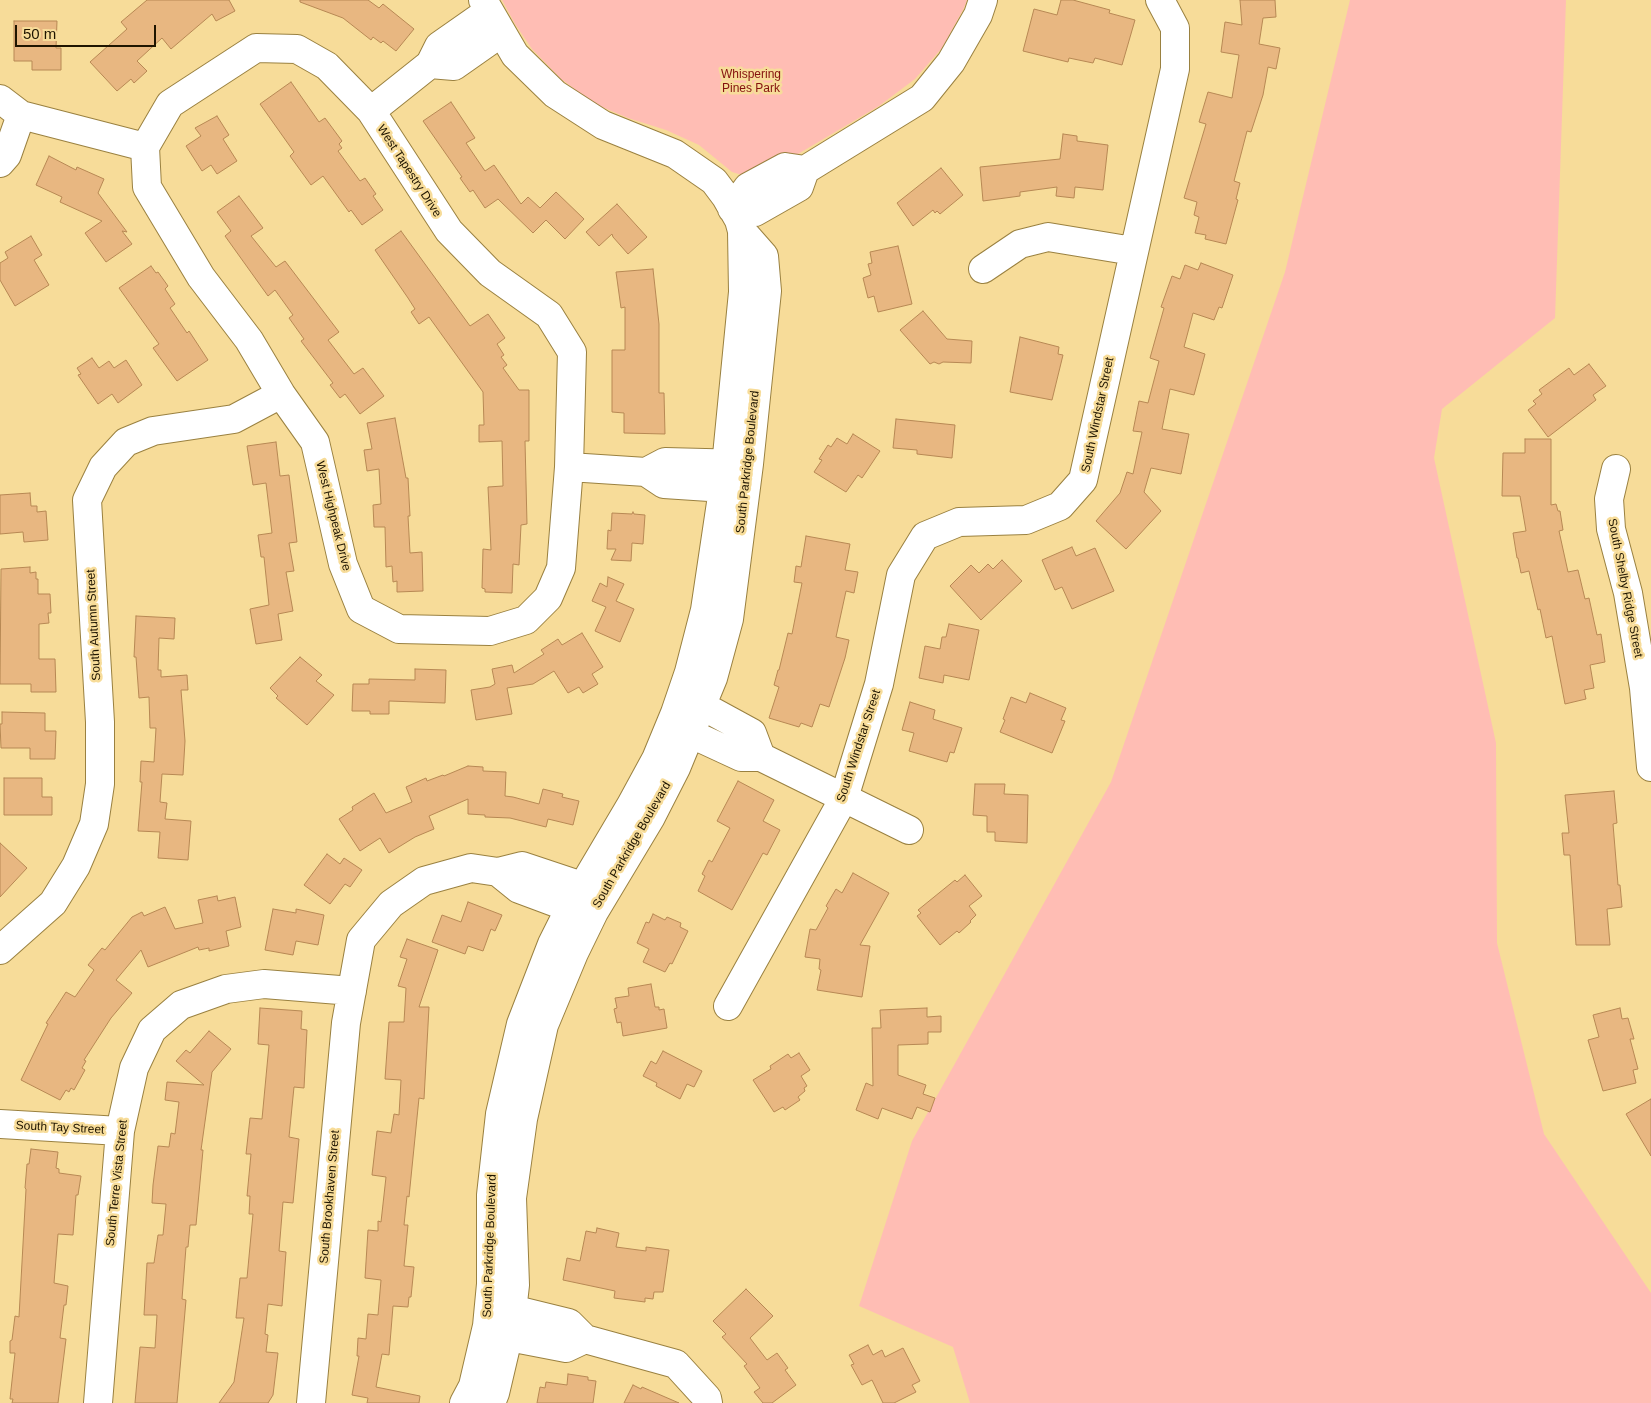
<!DOCTYPE html>
<style>
body{margin:0}
#map{position:relative;width:1651px;height:1403px;overflow:hidden;background:#f7dc99;font-family:Arial,sans-serif}
canvas{display:block}
.scale{position:absolute;left:15px;top:25px;width:141px;height:22px;box-sizing:border-box;border:2px solid #1f1500;border-top:0;padding-left:6px;font-size:15px;line-height:18px;white-space:nowrap;color:#1f1500;-webkit-text-stroke:4px #f7dc99;paint-order:stroke}
</style>
<div id="map">
<canvas width="1651" height="1403"></canvas>
<div class="scale">50 m</div>
</div>
<script>
const ctx = document.querySelector('canvas').getContext('2d');
ctx.lineJoin = 'round';
function fill(path, color) {
  ctx.fillStyle = color;
  ctx.fill(path, 'evenodd');
}
function poly(rows) {
  const path = new Path2D();
  for (const r of rows) {
    path.moveTo(r[0], r[1]);
    for (let i = 2; i < r.length; i += 2) path.lineTo(r[i], r[i + 1]);
  }
  return path;
}
function stroke(path, color, width, dash) {
  ctx.strokeStyle = color;
  ctx.lineWidth = width;
  ctx.lineCap = dash ? 'butt' : 'round';
  ctx.setLineDash(dash || []);
  ctx.stroke(path);
}
function label(font, color, halo, rows, align = 'center') {
  ctx.font = font + ' Arial,sans-serif';
  ctx.lineWidth = 5;
  ctx.setLineDash([]);
  ctx.textBaseline = 'middle';
  ctx.strokeStyle = halo;
  ctx.fillStyle = color;
  for (const [text, x, y, turn = 0] of rows) {
    ctx.save();
    ctx.translate(x, y);
    ctx.rotate((+turn || 0) * Math.PI / 180);
    ctx.textAlign = isNaN(turn) ? turn : align;
    if (halo) ctx.strokeText(text, 0, 0);
    ctx.fillText(text, 0, 0);
    ctx.restore();
  }
}
fill(poly([
 [502,0,967,0,964,8,942,48,915,79,879,106,793,157,742,175,732,172,699,145,666,130,628,118,595,104,561,79,532,49,515,24],
 [1350,0,1566,0,1555,318,1442,409,1434,458,1496,743,1497,943,1544,1134,1651,1293,1651,1403,970,1403,953,1347,859,1306,912,1141,1111,782,1285,272]
]), '#ffbdb4');
const building = poly([
 [147,0,229,0,235,11,216,21,212,14,171,49,162,38,137,61,147,71,134,83,131,79,117,91,90,62,127,29,121,22,147,0],
 [300,0,368,0,379,8,383,4,414,29,396,51,383,41,381,43,373,37,371,40,343,18,300,2,300,0],
 [1061,0,1073,0,1110,10,1109,13,1135,20,1122,65,1095,58,1093,63,1069,58,1068,62,1023,51,1034,9,1057,15,1061,0],
 [1240,0,1275,0,1276,17,1263,18,1259,44,1280,48,1276,69,1268,67,1263,95,1251,132,1247,131,1234,181,1240,183,1236,199,1238,200,1226,244,1205,239,1206,235,1195,233,1199,217,1194,215,1197,202,1184,198,1206,124,1199,122,1208,92,1232,98,1239,55,1221,52,1225,22,1242,25,1240,0],
 [14,21,57,21,56,48,61,48,61,70,32,70,32,61,14,61,14,21],
 [291,82,319,122,325,118,342,141,339,144,342,148,338,151,360,181,365,178,376,194,373,196,383,210,362,225,351,210,349,212,323,176,311,185,290,156,294,152,260,104,291,82],
 [451,102,475,138,466,143,485,171,494,165,521,204,528,197,540,208,556,192,584,219,565,239,546,220,533,233,498,199,485,208,473,190,470,192,460,178,462,177,423,121,451,102],
 [217,116,229,135,223,139,237,161,217,174,211,165,202,171,186,146,201,136,195,128,217,116],
 [1063,134,1077,136,1077,141,1108,145,1103,190,1075,187,1074,198,1056,196,1057,187,1020,192,1020,196,983,201,980,167,1060,159,1063,134],
 [49,156,76,170,77,167,104,179,98,193,127,232,122,231,132,244,106,262,85,233,102,221,60,202,62,197,36,185,49,156],
 [941,168,963,195,940,214,937,211,935,213,933,210,913,226,897,203,941,168],
 [239,196,263,228,251,236,276,267,285,261,339,332,328,340,354,374,363,368,384,396,360,414,345,394,340,398,330,385,333,383,301,341,304,339,289,318,293,315,275,290,268,296,225,236,231,231,217,212,239,196],
 [617,204,647,237,628,254,613,237,612,234,599,246,586,232,617,204],
 [401,231,470,326,488,314,505,338,497,344,504,355,501,357,507,365,503,368,519,390,529,390,529,441,525,441,527,524,521,525,519,565,513,564,512,593,485,592,485,589,482,588,483,549,491,550,488,487,503,486,502,441,479,442,479,425,484,425,483,392,429,317,419,324,411,312,415,309,408,298,375,250,401,231],
 [31,236,42,255,34,260,49,285,15,306,0,280,0,263,8,258,5,252,31,236],
 [898,246,912,304,878,312,874,296,868,298,863,278,871,275,868,264,872,263,870,252,898,246],
 [1201,263,1233,275,1222,308,1219,307,1214,320,1193,313,1184,347,1205,354,1194,395,1170,389,1162,429,1189,434,1181,474,1151,468,1144,492,1161,511,1126,549,1096,521,1120,493,1127,472,1133,474,1142,432,1133,431,1139,401,1148,403,1159,361,1150,358,1164,308,1161,307,1172,276,1180,279,1185,265,1198,270,1201,263],
 [151,266,156,273,158,272,168,286,165,289,175,304,170,308,187,333,189,331,208,360,177,381,153,348,159,344,119,288,151,266],
 [653,269,659,324,659,393,664,393,665,434,624,433,624,413,612,412,612,350,625,350,625,307,621,308,616,272,653,269],
 [923,311,947,339,972,341,971,363,943,362,939,364,934,362,930,364,900,330,923,311],
 [1020,337,1059,347,1058,354,1063,355,1052,400,1010,392,1020,337],
 [92,358,99,368,109,361,114,368,126,360,142,385,118,403,112,394,98,404,78,375,81,374,77,368,92,358],
 [1589,364,1606,386,1593,395,1596,400,1548,437,1528,410,1536,404,1533,401,1542,394,1539,390,1569,368,1574,375,1589,364],
 [395,418,406,478,408,478,410,516,408,516,410,553,422,552,423,591,397,592,397,581,393,582,392,566,386,567,385,527,374,527,373,505,381,504,379,469,367,471,364,450,372,449,367,423,395,418],
 [896,419,955,425,952,458,917,454,917,450,893,448,896,419],
 [853,434,880,451,862,478,858,475,846,492,814,472,822,460,819,459,828,445,831,447,837,438,847,444,853,434],
 [1525,439,1551,439,1551,505,1556,504,1558,511,1560,511,1563,530,1559,531,1568,572,1578,570,1585,599,1589,598,1597,635,1601,634,1605,662,1590,665,1594,688,1584,690,1586,699,1565,704,1552,636,1546,638,1540,609,1538,610,1529,571,1521,573,1518,558,1517,558,1513,533,1526,531,1520,496,1502,496,1503,453,1525,453,1525,439],
 [276,442,280,476,289,475,297,542,289,543,294,571,286,572,293,611,278,614,282,640,256,644,250,609,269,605,264,557,261,557,258,535,272,533,266,483,253,485,247,446,276,442],
 [30,493,31,506,37,506,37,512,46,511,48,540,24,542,23,532,0,534,0,495,30,493],
 [633,512,634,514,645,515,643,544,632,543,631,561,611,560,616,549,607,549,608,530,611,531,612,513,632,514,633,512],
 [806,536,850,544,845,570,858,572,854,593,846,591,836,637,849,640,845,658,829,707,820,704,812,727,801,723,799,727,769,718,779,687,774,685,778,670,779,670,788,633,792,634,802,583,794,582,796,566,801,567,806,536],
 [1072,547,1076,556,1095,548,1114,591,1072,609,1062,587,1055,590,1042,560,1072,547],
 [1002,560,1022,581,981,620,950,586,971,565,979,573,988,564,993,569,1002,560],
 [30,567,30,573,36,572,36,579,38,579,38,594,50,594,51,613,48,613,49,623,39,624,39,659,55,659,56,692,31,692,31,684,0,684,1,569,30,567],
 [608,577,624,584,616,601,634,609,620,642,595,631,606,607,592,601,600,583,607,587,608,577],
 [136,616,175,618,174,639,159,638,158,670,161,670,161,677,187,675,188,690,181,690,185,741,183,775,162,774,160,802,167,803,165,819,191,821,188,860,158,858,160,832,138,831,142,782,140,782,141,761,154,762,156,728,150,728,149,697,139,698,136,657,134,657,136,616],
 [949,624,979,630,969,680,944,675,943,683,919,678,925,646,940,649,942,637,946,637,949,624],
 [582,633,603,667,592,674,598,684,583,693,579,687,568,693,554,671,533,684,507,688,512,714,476,720,471,690,490,687,495,684,492,669,512,665,514,673,544,654,541,650,558,639,562,645,582,633],
 [300,657,322,675,316,681,334,695,307,725,276,698,278,696,270,688,300,657],
 [415,669,446,670,445,703,389,701,389,714,370,714,370,711,352,711,353,684,369,684,369,679,415,680,415,669],
 [1030,693,1066,708,1061,720,1065,721,1052,753,1000,732,1005,720,1003,719,1011,697,1026,703,1030,693],
 [910,702,935,710,933,719,962,728,954,753,950,752,947,762,909,751,914,733,902,730,910,702],
 [2,712,45,713,45,731,56,731,55,759,30,759,30,748,1,748,0,724,2,724,2,712],
 [468,766,483,767,483,771,506,772,505,796,513,797,539,804,543,789,563,794,562,797,579,801,573,825,548,819,546,827,510,818,485,817,485,815,468,814,468,799,429,816,434,829,415,837,389,853,380,838,360,851,339,819,353,810,352,807,374,793,386,813,412,802,406,787,426,778,427,781,443,775,444,776,468,766],
 [4,778,42,778,42,797,52,797,52,815,4,815,4,778],
 [738,781,774,800,763,821,780,830,767,855,763,853,732,910,698,891,705,876,702,874,709,860,712,862,730,828,717,821,738,781],
 [975,784,1005,784,1004,794,1028,795,1027,843,995,841,995,832,987,832,987,816,973,815,975,784],
 [1614,791,1617,823,1613,824,1618,885,1620,885,1622,907,1607,909,1610,945,1576,945,1570,855,1564,855,1562,833,1569,833,1565,795,1614,791],
 [0,843,27,868,0,897,0,843],
 [327,854,340,864,344,858,362,870,350,887,345,884,330,904,304,885,327,854],
 [853,873,889,893,860,945,870,946,862,997,817,990,821,970,819,969,820,959,805,957,810,929,816,930,828,908,826,906,836,889,842,893,853,873],
 [965,875,982,896,969,906,976,915,970,921,971,922,959,933,957,931,940,945,917,916,921,913,918,910,955,880,957,882,965,875],
 [217,896,218,901,235,897,241,927,226,931,229,946,209,951,209,948,199,950,198,947,148,967,141,950,116,980,132,993,111,1018,84,1060,86,1061,82,1068,85,1070,74,1090,71,1088,69,1092,66,1090,60,1100,21,1080,48,1024,46,1023,66,992,75,997,94,970,88,965,102,948,105,950,132,917,142,912,144,916,165,907,175,929,203,923,198,900,217,896],
 [468,902,502,915,495,931,491,929,483,951,468,946,465,954,432,942,442,915,461,922,468,902],
 [273,909,296,913,296,909,324,915,318,945,296,941,293,955,265,950,273,909],
 [653,914,665,920,667,917,681,923,680,927,688,931,672,964,670,963,665,972,643,962,649,949,637,943,646,922,649,923,653,914],
 [407,939,438,950,419,1007,429,1007,424,1099,419,1098,409,1197,407,1196,404,1225,408,1225,404,1266,414,1267,411,1297,409,1297,408,1307,393,1306,389,1355,382,1354,376,1387,420,1396,419,1403,367,1403,368,1398,352,1395,359,1356,357,1356,358,1338,366,1339,368,1314,378,1315,381,1280,365,1278,368,1230,378,1231,378,1221,381,1222,386,1177,372,1175,377,1131,391,1133,394,1114,399,1115,401,1080,385,1079,389,1022,404,1022,406,988,398,986,407,959,400,957,407,939],
 [651,984,655,1007,659,1007,659,1010,664,1009,667,1028,623,1036,621,1022,617,1023,614,1009,617,1008,615,998,629,996,628,988,651,984],
 [260,1008,302,1011,301,1029,307,1030,304,1088,294,1087,289,1137,299,1139,293,1203,283,1202,279,1251,286,1252,282,1306,268,1304,265,1334,268,1335,266,1352,278,1353,273,1395,268,1403,219,1403,234,1382,244,1318,236,1318,240,1278,247,1278,253,1214,249,1214,250,1196,247,1196,251,1154,246,1154,250,1118,262,1119,269,1045,258,1044,260,1008],
 [927,1008,927,1017,941,1016,941,1032,928,1032,928,1044,898,1045,898,1075,926,1085,923,1094,935,1098,930,1112,917,1107,912,1119,882,1108,878,1119,856,1110,866,1083,873,1086,872,1028,881,1028,880,1010,927,1008],
 [1620,1008,1622,1019,1628,1018,1634,1039,1630,1039,1638,1069,1633,1070,1636,1083,1603,1091,1588,1040,1599,1037,1593,1015,1620,1008],
 [209,1031,231,1049,212,1072,201,1150,203,1150,196,1225,190,1225,188,1247,186,1247,182,1299,186,1300,177,1403,135,1403,140,1347,155,1348,157,1315,144,1315,147,1263,154,1263,158,1235,163,1235,166,1204,152,1203,153,1185,158,1146,169,1147,171,1133,175,1134,179,1102,165,1100,167,1082,204,1085,176,1061,186,1050,190,1053,209,1031],
 [663,1051,702,1071,694,1087,687,1084,680,1099,656,1086,657,1083,643,1076,651,1061,656,1064,663,1051],
 [799,1053,810,1070,801,1076,807,1086,804,1088,805,1091,798,1097,800,1100,785,1110,783,1107,774,1112,753,1080,771,1069,770,1066,788,1054,791,1058,799,1053],
 [1651,1099,1651,1156,1626,1114,1651,1099],
 [31,1149,58,1152,56,1168,59,1169,59,1173,81,1176,78,1195,76,1195,73,1235,58,1234,54,1283,68,1286,66,1305,64,1305,60,1338,66,1339,58,1403,12,1403,13,1399,10,1399,15,1353,10,1353,10,1341,12,1340,15,1316,19,1317,26,1189,25,1188,27,1164,29,1164,31,1149],
 [597,1228,619,1233,616,1247,646,1251,646,1247,669,1250,663,1292,654,1292,653,1299,645,1298,645,1302,614,1298,615,1291,563,1280,567,1258,580,1261,586,1231,596,1233,597,1228],
 [746,1289,773,1316,750,1338,767,1360,777,1353,788,1368,785,1370,796,1385,772,1403,763,1403,754,1392,760,1388,744,1366,747,1364,722,1337,726,1334,713,1321,746,1289],
 [868,1345,873,1355,882,1350,885,1357,903,1348,920,1381,912,1385,916,1392,894,1403,883,1403,872,1380,862,1385,851,1365,854,1364,849,1355,868,1345],
 [568,1374,588,1377,588,1380,596,1381,593,1403,537,1403,540,1387,545,1388,546,1382,567,1385,568,1374],
 [633,1385,641,1389,642,1387,679,1403,624,1403,633,1385]
]);
fill(building, '#e8b781');
stroke(building, '#b78854', 1);
const minor = poly([
 [430,64,454,66,501,33],
 [0,99,21,115,145,147],
 [371,111,430,64,439,46,489,11],
 [145,147,147,187,201,277,249,340,281,394,315,442,343,564,361,609,399,629,490,631,526,620,548,598,561,568,569,467,646,472],
 [145,147,170,104,256,48,297,49,327,66,371,111,449,231,490,273,549,315,572,352,569,467],
 [0,163,7,155,21,115],
 [785,167,805,170,799,187,755,212,732,209,748,187,785,167],
 [805,170,922,98,951,62,978,15,983,0],
 [983,269,1020,244,1048,237,1133,251],
 [1616,469,1609,499,1611,529,1628,593,1644,688,1651,767],
 [646,472,665,462,745,464],
 [646,472,664,484,740,489],
 [686,697,752,733,761,757],
 [674,726,741,757,761,757,909,830],
 [498,872,519,889,570,908,585,917],
 [0,950,53,903,76,866,94,824,100,784,100,722,87,500,103,467,126,442,153,431,234,419,281,394],
 [728,1006,844,798,879,684,901,575,925,536,959,522,1026,520,1060,506,1083,480,1175,69,1175,28,1160,0],
 [0,1124,120,1131],
 [495,1309,512,1309,569,1323,585,1339,676,1364,707,1398,708,1403],
 [492,1336,509,1337,566,1348,585,1339],
 [98,1403,120,1131,134,1068,152,1030,181,1005,226,989,264,984,352,991],
 [311,1403,346,1023,361,940,391,904,424,881,471,868,498,872,522,866,582,886,597,897],
 [464,1403,473,1386,487,1326,491,1284,491,1195,500,1114,521,1024,552,944,570,908,631,805,656,759,675,713,689,672,705,610,725,476,743,292,742,231,739,220,726,197,714,181,675,154,603,125,555,94,515,55,483,0],
 [491,1403,495,1393,510,1329,515,1285,512,1198,523,1119,544,1025,574,953,594,912,651,817,676,768,713,678,729,619,749,464,767,291,764,256,742,231]
]);
stroke(minor, '#9a8140', 30);
stroke(minor, '#fff', 28);
label('12px', '#84110e', '#f7dc99', [
 ["Whispering",751,75],
 ["Pines Park",751,89]
]);
label('12px', '#1f1500', '#f7dc99', [
 ["West Tapestry Drive",409,171,57],
 ["South Windstar Street",1098,415,-78],
 ["South Parkridge Boulevard",748,462,-84],
 ["West Highpeak Drive",333,516,76],
 ["South Shelby Ridge Street",1625,588,79],
 ["South Autumn Street",94,625,-93],
 ["South Windstar Street",859,746,-72],
 ["South Parkridge Boulevard",632,845,-60],
 ["South Tay Street",60,1128,3],
 ["South Terre Vista Street",117,1183,-84],
 ["South Brookhaven Street",330,1197,-85],
 ["South Parkridge Boulevard",490,1246,-88]
]);
</script>
